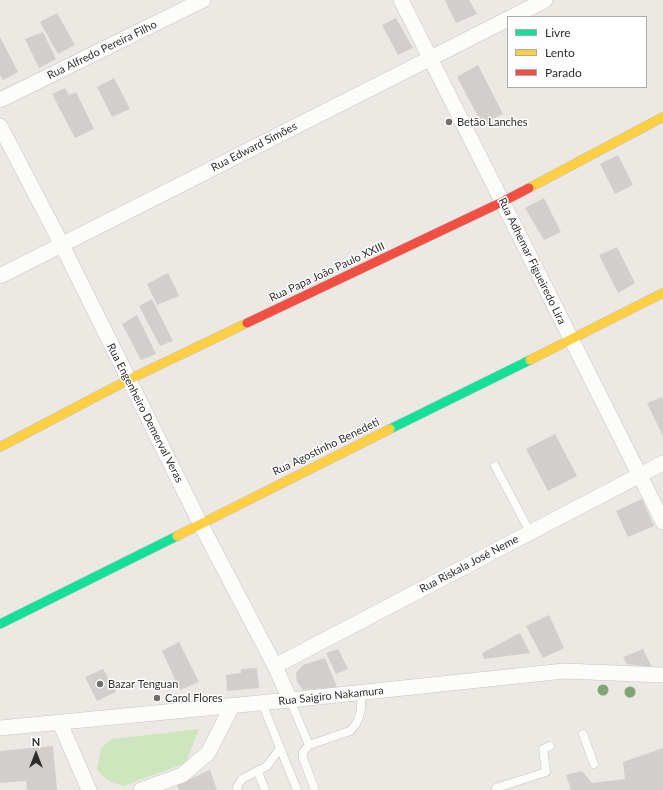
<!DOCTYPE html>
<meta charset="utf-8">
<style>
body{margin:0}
#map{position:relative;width:663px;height:790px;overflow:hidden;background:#ece8e4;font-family:Lato,sans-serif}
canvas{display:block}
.legend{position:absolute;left:507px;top:16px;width:140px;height:72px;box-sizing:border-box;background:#fff;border:1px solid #ababab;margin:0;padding:5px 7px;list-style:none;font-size:12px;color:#2e2e2e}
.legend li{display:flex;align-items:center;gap:8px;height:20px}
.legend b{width:20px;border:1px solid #ababab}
.north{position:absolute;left:16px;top:734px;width:40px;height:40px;-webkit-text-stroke:3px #fff;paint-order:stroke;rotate:0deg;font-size:11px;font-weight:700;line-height:16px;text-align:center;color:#2e2e2e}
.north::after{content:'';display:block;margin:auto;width:14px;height:18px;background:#2e2e2e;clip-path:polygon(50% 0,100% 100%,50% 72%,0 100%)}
</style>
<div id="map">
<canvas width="663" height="790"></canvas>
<ul class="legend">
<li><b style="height:5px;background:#16e098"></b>Livre</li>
<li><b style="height:5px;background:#ffcf43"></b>Lento</li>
<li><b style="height:5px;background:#f24e42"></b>Parado</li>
</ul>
<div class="north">N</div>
</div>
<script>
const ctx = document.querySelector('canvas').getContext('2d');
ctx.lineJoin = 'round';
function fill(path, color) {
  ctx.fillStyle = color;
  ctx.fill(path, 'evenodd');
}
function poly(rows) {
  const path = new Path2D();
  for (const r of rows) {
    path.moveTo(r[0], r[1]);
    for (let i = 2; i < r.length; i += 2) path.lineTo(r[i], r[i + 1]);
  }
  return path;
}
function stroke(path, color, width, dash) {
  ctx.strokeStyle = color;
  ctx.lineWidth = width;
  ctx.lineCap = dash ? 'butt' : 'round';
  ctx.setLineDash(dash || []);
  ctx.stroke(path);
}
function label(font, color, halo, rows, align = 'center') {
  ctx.font = font + ' Lato,sans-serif';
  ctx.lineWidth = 3;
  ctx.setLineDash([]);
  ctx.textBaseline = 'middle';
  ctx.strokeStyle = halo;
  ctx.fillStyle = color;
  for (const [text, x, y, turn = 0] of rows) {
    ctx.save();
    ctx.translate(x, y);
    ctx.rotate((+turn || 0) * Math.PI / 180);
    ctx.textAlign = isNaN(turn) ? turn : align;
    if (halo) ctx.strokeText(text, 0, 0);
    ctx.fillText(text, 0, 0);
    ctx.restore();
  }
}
fill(poly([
 [199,729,186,763,123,786,107,780,97,770,101,748,112,739]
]), '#cee6be');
fill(poly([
 [445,0,469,0,477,14,456,23],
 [57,13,75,45,58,54,40,22],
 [396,18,413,48,398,55,382,25],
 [43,32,56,59,39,68,25,39],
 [0,37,18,72,3,80,0,75],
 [478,65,503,114,482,124,457,77],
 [114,78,130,109,112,117,97,87],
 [65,88,69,95,76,92,94,129,75,138,52,94],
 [618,155,633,185,615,194,600,164],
 [544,198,561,232,544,240,525,208],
 [617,247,635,283,618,293,599,255],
 [168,273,179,296,157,305,147,284],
 [152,299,173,341,160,346,139,306],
 [137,315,156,354,141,360,122,324],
 [662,397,663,400,663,436,647,403],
 [555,434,577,476,548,491,526,449],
 [642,499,654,526,628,537,616,511],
 [549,615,564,648,543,658,526,626],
 [520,633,530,653,484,659,482,653],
 [179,642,199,682,180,690,162,651],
 [338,649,348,669,336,674,326,653],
 [643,649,652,667,627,664,623,657],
 [325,658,337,687,303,690,297,682,296,673,303,665],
 [257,668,259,688,227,691,226,675,241,673,241,669],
 [103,669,116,692,97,701,85,677],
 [53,746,57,790,27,790,26,781,0,783,0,751],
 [663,748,663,790,571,790,566,775,582,771,592,783,625,779,623,762],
 [210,770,217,790,179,790,177,785]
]), '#d1cecb');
const lane = poly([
 [495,466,530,532],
 [290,700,309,745],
 [262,703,297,790],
 [583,734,594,764],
 [258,772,265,790],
 [496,788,546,772,543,749,550,746],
 [238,790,237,787,242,779,267,766,280,748],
 [315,790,303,758,303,752,309,745,350,731,356,724,359,717,361,709,361,693]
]);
const street = poly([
 [401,0,663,522],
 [512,17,545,0],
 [0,100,203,0],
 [0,126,62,245,200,523,275,666,290,700],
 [0,276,508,19],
 [275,666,663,463],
 [60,723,89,790],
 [0,728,290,700,564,671,663,675],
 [141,790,182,775,208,753,232,706]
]);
const fast = poly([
 [390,429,530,360],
 [0,624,177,536]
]);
const slow = poly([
 [529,188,663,117],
 [530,360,663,293],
 [0,447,128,380,247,323],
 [177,536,390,429]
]);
const jam = poly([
 [247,323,502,202,529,188]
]);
stroke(lane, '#c5c4c5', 9);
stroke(street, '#c5c4c5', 16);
stroke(fast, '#c5c4c5', 10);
stroke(slow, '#c5c4c5', 10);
stroke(jam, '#c5c4c5', 10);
stroke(lane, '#fcfcfb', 8);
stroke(street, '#fcfcfb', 15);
stroke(fast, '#16e098', 9);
stroke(slow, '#ffcf43', 9);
stroke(jam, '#f24e42', 9);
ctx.fillStyle = '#82a575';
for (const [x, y] of [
 [603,690],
 [630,692]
]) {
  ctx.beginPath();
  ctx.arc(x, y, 5.5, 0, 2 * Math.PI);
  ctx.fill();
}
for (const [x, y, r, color] of [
 [449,122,4,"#706f6e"],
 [100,684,4,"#706f6e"],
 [157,698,4,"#706f6e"]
]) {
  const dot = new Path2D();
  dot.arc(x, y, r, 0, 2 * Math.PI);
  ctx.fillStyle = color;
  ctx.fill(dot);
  stroke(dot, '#fff', 1.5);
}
label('11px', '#2e2e2e', '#fff', [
 ["Rua Alfredo Pereira Filho",102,50,-26],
 ["Rua Edward Simões",254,147,-27],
 ["Rua Adhemar Figueiredo Lira",532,261,64],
 ["Rua Papa João Paulo XXIII",327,272,-25],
 ["Rua Engenheiro Demerval Veras",145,413,63],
 ["Rua Agostinho Benedeti",326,447,-26],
 ["Rua Riskala José Neme",469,564,-28],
 ["Rua Saigiro Nakamura",331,696,-6]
]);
label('11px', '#2e2e2e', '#fff', [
 ["Betão Lanches",457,122],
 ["Bazar Tenguan",108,684],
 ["Carol Flores",165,698]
], 'left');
</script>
